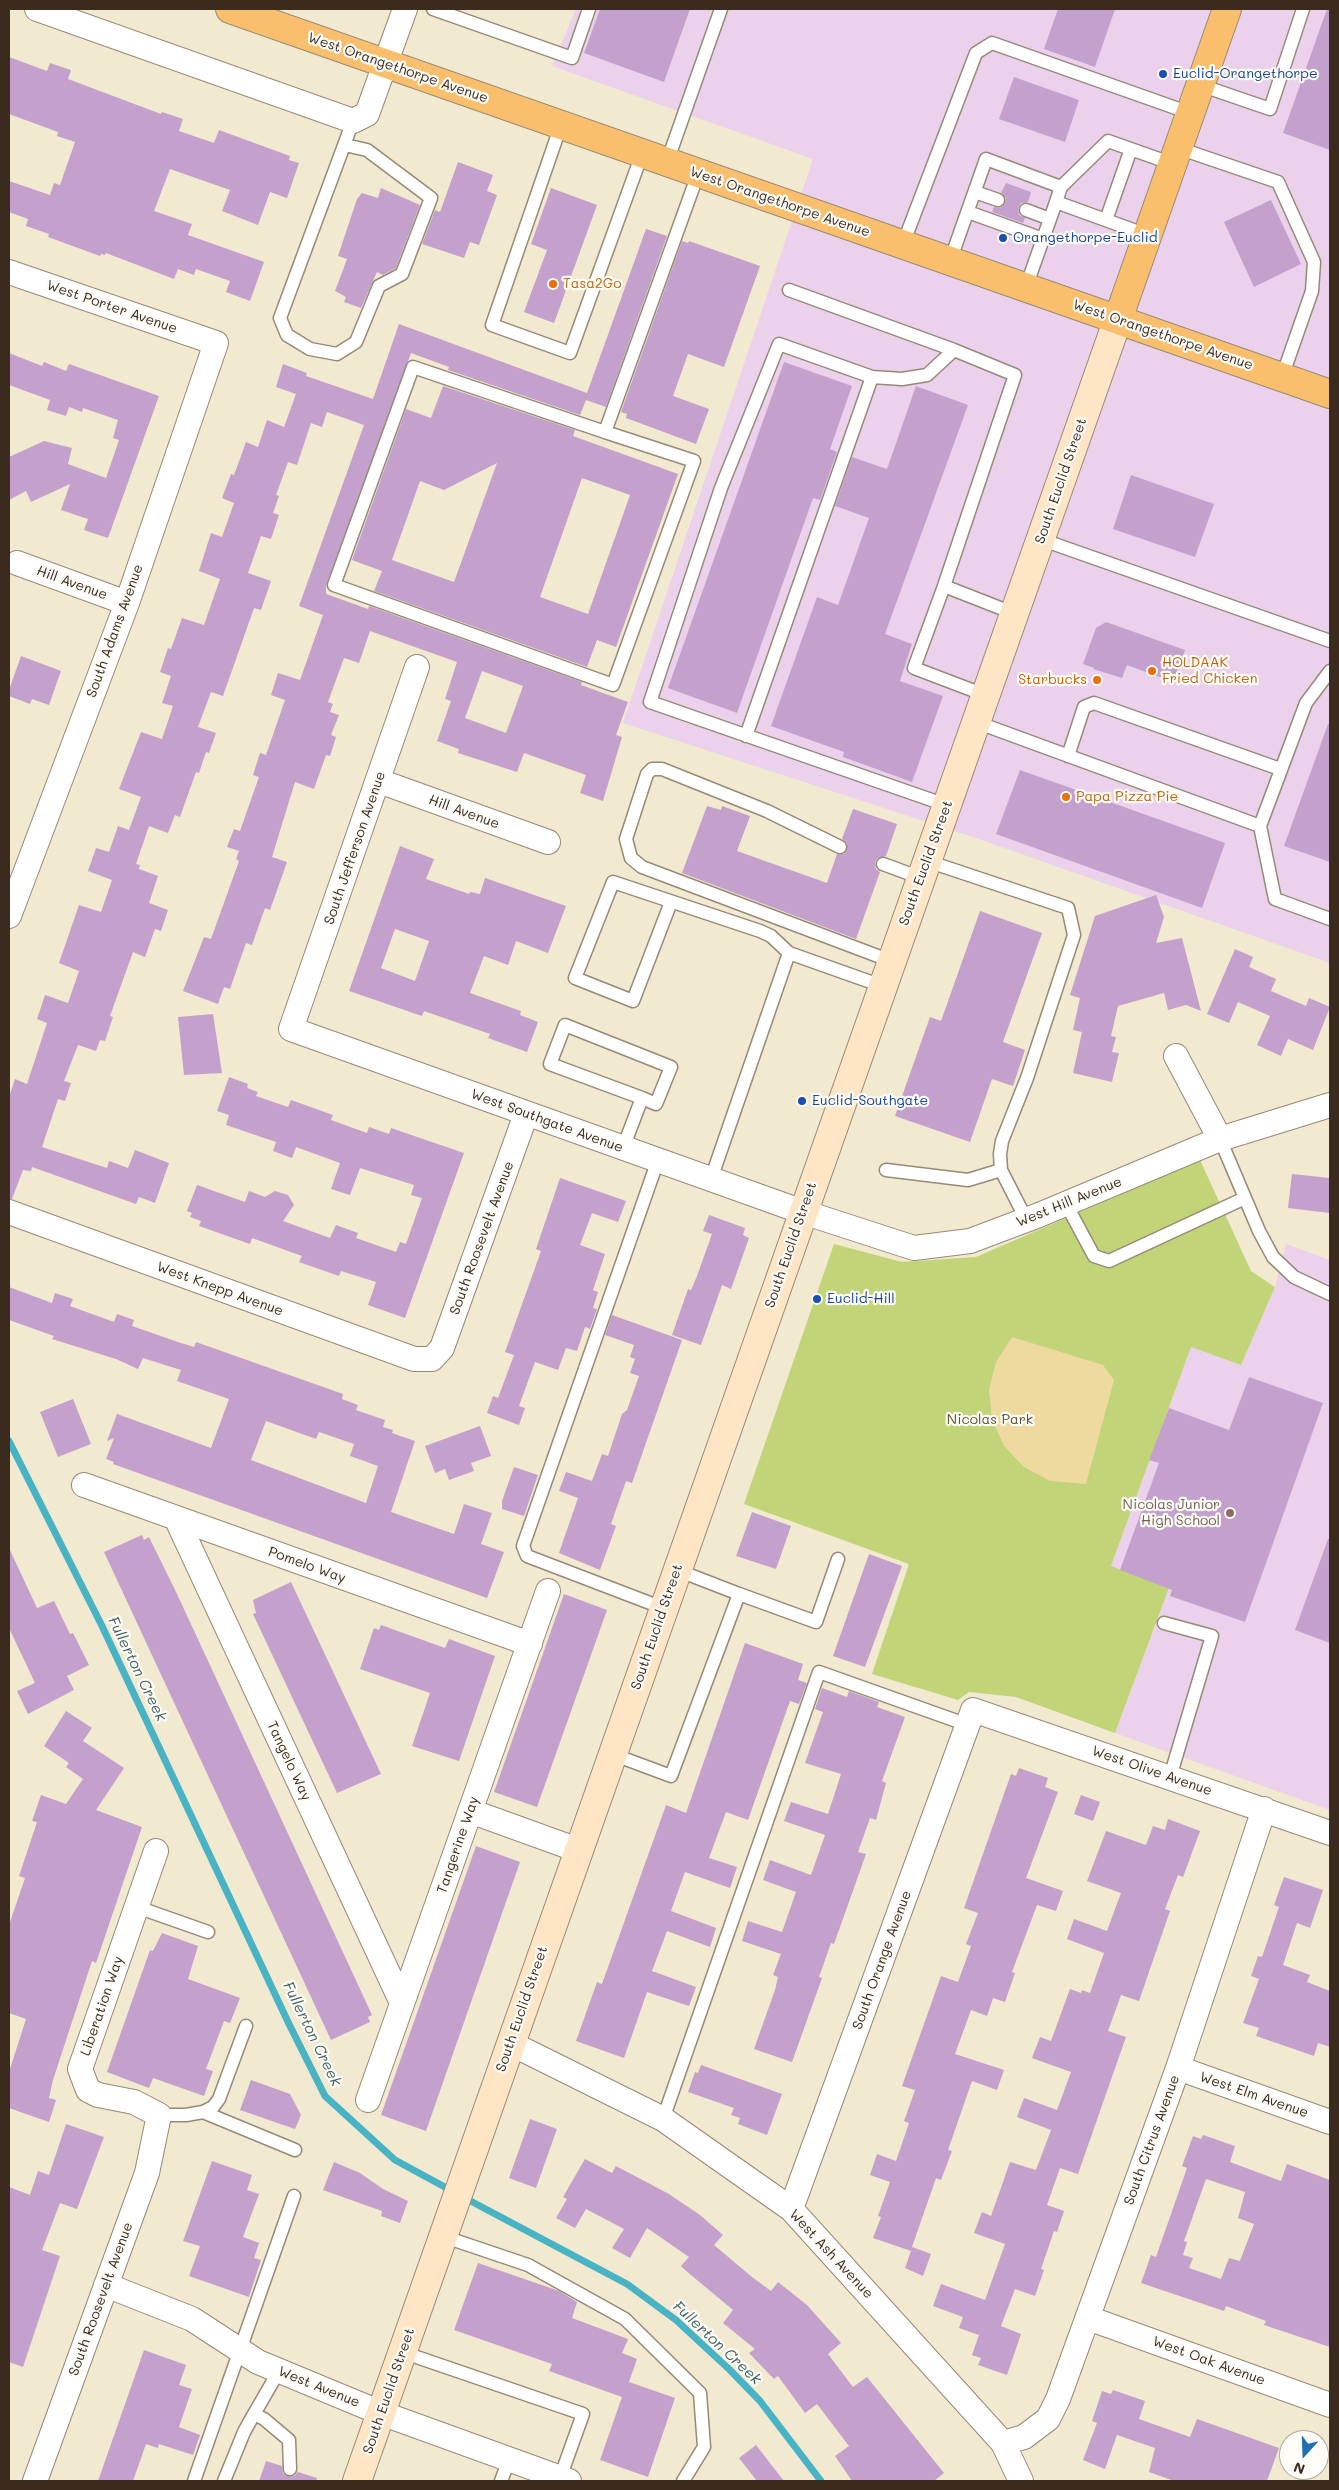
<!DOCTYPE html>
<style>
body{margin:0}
#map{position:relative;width:1339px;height:2490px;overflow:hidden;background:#f1e9d0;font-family:Mali,sans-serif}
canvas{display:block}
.frame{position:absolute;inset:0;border:10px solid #3b2a1e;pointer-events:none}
.north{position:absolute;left:1279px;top:2430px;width:50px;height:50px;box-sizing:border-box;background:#fdfcf7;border:1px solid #afa8a0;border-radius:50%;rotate:200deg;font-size:14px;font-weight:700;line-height:20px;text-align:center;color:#3b2a1e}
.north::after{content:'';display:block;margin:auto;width:18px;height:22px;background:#1f6fb2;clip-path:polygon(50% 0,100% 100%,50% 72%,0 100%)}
</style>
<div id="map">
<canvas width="1339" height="2490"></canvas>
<div class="frame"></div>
<div class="north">N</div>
</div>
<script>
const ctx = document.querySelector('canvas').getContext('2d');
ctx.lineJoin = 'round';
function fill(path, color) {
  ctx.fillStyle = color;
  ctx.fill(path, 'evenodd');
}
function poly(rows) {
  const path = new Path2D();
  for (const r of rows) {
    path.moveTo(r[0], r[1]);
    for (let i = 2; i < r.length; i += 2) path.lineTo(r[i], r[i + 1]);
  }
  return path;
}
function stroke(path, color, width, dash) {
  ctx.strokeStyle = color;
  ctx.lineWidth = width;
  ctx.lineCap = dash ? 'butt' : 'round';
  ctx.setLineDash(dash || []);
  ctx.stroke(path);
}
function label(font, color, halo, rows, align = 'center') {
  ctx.font = font + ' Mali,sans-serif';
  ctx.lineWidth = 4.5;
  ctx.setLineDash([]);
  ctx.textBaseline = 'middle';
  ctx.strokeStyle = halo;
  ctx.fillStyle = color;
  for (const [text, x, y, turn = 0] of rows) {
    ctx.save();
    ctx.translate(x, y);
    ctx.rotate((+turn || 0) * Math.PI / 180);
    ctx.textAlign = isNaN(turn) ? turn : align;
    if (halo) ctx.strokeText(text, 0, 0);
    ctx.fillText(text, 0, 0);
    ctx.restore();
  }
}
fill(poly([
 [576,9,1330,9,1330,963,976,838,623,723,813,159,552,66],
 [1286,1244,1330,1260,1330,1810,1115,1733,1169,1589,1111,1566,1191,1347,1241,1365,1275,1287]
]), '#ebd1ec');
fill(poly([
 [1200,1160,1251,1271,1275,1287,1241,1365,1191,1347,1111,1566,1169,1588,1115,1733,1016,1697,969,1692,958,1700,872,1674,909,1564,744,1504,834,1244,902,1262,976,1257]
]), '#c1d478');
fill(poly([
 [1012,1337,1103,1365,1114,1380,1086,1484,1050,1481,1024,1467,1004,1446,992,1419,989,1390,996,1362]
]), '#eeda9e');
stroke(poly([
 [9,1441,102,1626,289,2024,325,2096,395,2160,454,2192],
 [463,2197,627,2284,676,2320,730,2370,760,2401,821,2481]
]), '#47b3c4', 7);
fill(poly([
 [600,9,690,9,664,82,584,53],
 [1058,9,1115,9,1095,67,1044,49],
 [1327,9,1330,9,1330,150,1283,133],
 [9,57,47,71,50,63,71,70,68,79,161,114,162,112,183,119,179,131,214,143,219,130,290,156,289,160,299,163,287,198,270,192,258,225,222,211,230,190,170,169,154,211,192,224,188,235,264,262,250,301,226,292,230,281,196,269,194,275,178,269,174,279,106,253,105,255,101,254,100,256,48,237,49,234,26,226,28,219,9,212,9,181,50,195,54,183,60,185,75,142,57,136,58,132,9,114],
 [1014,77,1079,100,1065,142,999,119],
 [458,162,493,175,487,191,497,195,479,245,470,242,464,258,422,244,435,210,440,212],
 [1006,183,1031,192,1028,202,1021,203,1018,208,1019,215,1025,218,1023,223,992,212,994,207,1000,208,1005,203,1006,198,1001,193],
 [381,188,420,205,396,268,383,275,377,272,361,308,344,302,346,297,335,291,347,259,338,256,357,199,362,193,378,198],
 [551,188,597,205,554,323,524,312,547,250,531,244],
 [1271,200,1301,264,1254,287,1224,222],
 [646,229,667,236,606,407,586,400,580,415,448,370,449,367,411,353,326,586,326,594,368,609,369,606,582,682,581,685,628,702,616,735,622,737,603,801,580,793,586,775,524,753,517,772,458,753,459,749,437,741,451,701,445,699,457,662,370,631,359,663,344,658,328,702,333,704,330,712,339,715,331,735,336,737,330,756,326,755,314,789,295,782,272,857,287,862,270,910,265,908,252,945,246,943,230,989,224,987,218,1004,183,991,204,937,211,939,239,861,236,859,239,851,227,847,234,829,240,831,259,777,253,775,260,753,266,755,285,700,271,695,278,673,300,680,323,615,299,606,364,425,327,412,322,427,311,423,297,465,288,462,276,495,279,496,273,513,279,515,271,539,261,536,248,573,271,581,261,610,254,608,223,696,211,692,198,727,216,733,209,753,206,752,199,773,196,772,180,817,175,815,168,833,149,826,136,864,140,865,139,869,158,876,149,903,168,910,161,931,155,929,145,957,133,952,110,1016,113,1017,105,1041,100,1040,96,1051,78,1045,64,1081,71,1083,65,1101,58,1099,42,1147,107,1168,109,1161,128,1168,135,1150,169,1163,155,1203,139,1197,136,1204,32,1167,31,1171,23,1170,12,1199,9,1199,9,1097,15,1079,27,1084,47,1023,37,1019,45,995,68,1003,79,971,59,963,79,905,101,912,112,880,88,871,96,848,109,852,118,826,129,830,141,797,119,789,141,732,162,739,173,706,162,703,171,676,160,672,168,648,171,649,182,618,204,625,220,579,199,571,211,533,222,537,234,503,222,498,231,474,234,475,246,442,258,447,267,420,284,427,296,394,276,387,283,364,307,373,306,376,373,399,399,324,587,393],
 [482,671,523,686,506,733,465,718],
 [682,241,688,243,689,241,760,266,724,367,688,354,673,396,709,409,696,444,626,418,627,414,621,412],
 [9,353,42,366,44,362,66,371,69,364,159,396,108,538,84,530,88,519,61,510,70,484,31,502,26,491,9,500,9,457,44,441,72,448,68,464,106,478,119,440,113,438,118,420,83,408,82,412,69,407,66,416,47,410,50,400,9,385],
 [784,362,852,386,830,449,837,452,820,500,813,498,737,713,668,688],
 [443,386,575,430,573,436,678,474,616,647,597,640,587,667,374,591,382,571,352,560,406,409,431,418],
 [497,463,454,582,392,560,420,481,444,490],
 [582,478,630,495,588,614,540,597],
 [916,386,968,405,885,634,912,644,900,681,943,696,912,782,843,757,844,752,771,726,817,597,838,605,869,518,835,506,852,457,887,469],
 [1131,475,1214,504,1195,557,1113,529],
 [1106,622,1185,650,1173,682,1127,665,1122,678,1093,669,1094,668,1083,664,1096,628],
 [21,656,61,671,49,705,32,699,30,704,9,696,9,690],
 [1328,724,1330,725,1330,862,1284,846],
 [1020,770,1225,843,1202,908,996,834],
 [707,806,721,810,722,806,750,816,737,851,827,883,837,854,844,854,847,850,847,843,842,839,853,809,897,824,886,856,878,858,875,862,876,869,880,872,856,939,682,873],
 [400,846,434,859,426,879,469,894,470,892,480,894,485,878,566,906,548,953,516,941,508,965,484,956,470,993,521,1011,520,1015,538,1022,527,1052,488,1038,490,1034,424,1011,422,1016,349,991],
 [395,929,429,941,415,981,381,968],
 [1156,895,1164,917,1156,943,1182,938,1201,1011,1186,1005,1168,1010,1164,993,1118,1006,1111,1036,1116,1037,1112,1052,1119,1053,1112,1082,1073,1073,1082,1032,1073,1030,1080,998,1070,995,1095,916],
 [980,911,1042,933,1003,1042,1025,1050,1013,1086,992,1079,970,1142,895,1116,930,1017,941,1021],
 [1235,949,1253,957,1249,967,1276,979,1271,991,1306,1006,1309,998,1330,1007,1313,1050,1288,1039,1281,1056,1257,1045,1270,1016,1238,1002,1229,1023,1207,1014],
 [213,1014,222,1073,184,1075,178,1017],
 [229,1077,248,1084,247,1088,258,1092,256,1096,288,1107,291,1100,333,1115,331,1120,367,1133,369,1127,389,1134,391,1128,464,1153,405,1318,368,1305,376,1282,341,1271,339,1276,299,1262,302,1256,252,1238,250,1244,199,1226,201,1221,190,1217,192,1213,187,1211,197,1185,245,1202,249,1191,265,1197,275,1191,288,1195,294,1205,283,1221,330,1238,336,1225,358,1233,356,1238,396,1252,400,1242,406,1244,422,1198,411,1195,414,1185,360,1168,350,1195,331,1189,340,1163,296,1147,292,1158,273,1151,276,1142,226,1125,229,1115,217,1111],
 [1292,1174,1330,1178,1330,1213,1288,1208],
 [560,1178,626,1201,618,1222,592,1213,580,1245,605,1254,593,1290,598,1292,593,1308,597,1309,590,1329,585,1327,577,1351,566,1348,558,1370,535,1362,519,1406,525,1408,519,1425,487,1413,493,1396,498,1398,514,1355,505,1352,541,1251,536,1249],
 [709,1215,745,1228,743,1235,749,1238,731,1289,722,1285,701,1345,672,1335,688,1289,691,1290,697,1276,712,1234,703,1231],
 [9,1287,52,1303,55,1293,73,1299,70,1306,114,1322,117,1314,134,1320,132,1326,178,1342,194,1347,196,1342,343,1394,342,1399,358,1405,356,1410,385,1420,383,1427,393,1430,392,1433,415,1441,391,1512,454,1534,464,1504,492,1513,481,1544,504,1552,487,1598,113,1464,114,1462,106,1459,114,1438,107,1441,117,1414,211,1448,229,1399,177,1381,181,1370,143,1358,138,1369,116,1359,52,1339,54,1336,9,1320],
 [266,1421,316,1439,319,1432,354,1444,350,1456,378,1466,366,1503,251,1460],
 [612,1315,682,1340,632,1483,626,1481,611,1524,616,1526,600,1570,559,1553,578,1498,559,1491,566,1472,592,1481,602,1454,608,1456,622,1414,627,1410,639,1376,630,1373,635,1359,630,1357,634,1345,605,1335],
 [1249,1377,1323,1403,1245,1622,1170,1596,1172,1590,1120,1570,1159,1463,1149,1460,1169,1408,1229,1430],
 [73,1399,91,1444,58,1457,40,1412],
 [480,1426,491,1456,471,1463,474,1471,449,1480,445,1469,435,1473,425,1446],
 [514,1467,538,1475,524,1516,502,1509,502,1501],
 [752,1512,791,1526,776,1569,736,1556],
 [142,1535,144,1540,149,1537,177,1594,372,2015,368,2017,370,2022,331,2040,104,1552],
 [1328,1539,1330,1539,1330,1643,1295,1630],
 [9,1548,37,1608,54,1601,70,1634,73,1633,89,1665,67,1676,74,1690,28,1714,17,1691,35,1683,9,1628],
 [869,1554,902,1566,865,1667,833,1656],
 [291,1582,381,1774,337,1793,253,1614,256,1613,253,1600],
 [564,1594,607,1610,537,1807,494,1792],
 [381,1625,445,1648,449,1639,495,1656,459,1761,412,1746,430,1693,360,1669,374,1628,379,1630],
 [745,1643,803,1664,798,1680,807,1683,799,1704,790,1701,748,1820,726,1812,709,1858,737,1867,730,1888,685,1872,671,1911,716,1928,710,1947,667,1931,652,1971,696,1987,689,2006,647,1992,624,2058,576,2041,597,1982,602,1984,666,1805,686,1813],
 [822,1688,847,1697,849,1691,879,1702,877,1707,905,1717,882,1781,886,1783,876,1820,870,1818,858,1852,866,1854,834,1944,831,1943,819,1977,822,1978,792,2062,754,2049,775,1990,778,1977,773,1975,781,1954,742,1941,748,1921,782,1932,796,1892,763,1880,770,1860,811,1875,825,1835,784,1821,791,1802,828,1814,841,1774,805,1763,823,1712,815,1709],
 [66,1711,92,1728,83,1741,124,1768,96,1810,142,1827,96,1963,92,1961,53,2080,49,2098,56,2100,49,2122,9,2108,9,2072,26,2019,9,2013,9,1925,25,1878,19,1876,37,1822,32,1821,41,1795,66,1804,83,1779,66,1767,69,1763,44,1746],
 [1019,1768,1048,1778,1045,1787,1058,1792,1026,1878,1063,1891,1056,1911,1037,1905,1012,1972,1015,1973,1005,2002,993,1998,987,2016,971,2010,955,2054,1004,2070,997,2090,972,2081,948,2150,952,2151,941,2180,936,2178,912,2247,931,2254,923,2276,905,2268,911,2251,873,2238,881,2217,878,2216,890,2182,870,2175,877,2154,896,2161,909,2123,904,2121,915,2090,902,2086,941,1976,958,1982,971,1946,966,1944,978,1913,964,1908,1011,1774,1016,1776],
 [1081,1795,1100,1802,1093,1821,1074,1814],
 [1168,1819,1200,1831,1183,1877,1178,1875,1165,1909,1170,1911,1139,2001,1121,1995,1108,2031,1126,2037,1078,2174,1060,2168,1047,2205,1064,2211,1057,2232,1054,2231,1041,2269,1044,2270,1035,2296,1015,2289,1001,2326,1021,2334,1007,2375,978,2365,981,2358,972,2355,979,2335,959,2328,963,2317,933,2306,941,2284,985,2300,1005,2244,974,2233,982,2212,991,2216,1010,2162,1036,2170,1051,2130,1017,2117,1024,2098,1057,2110,1071,2072,1032,2058,1040,2037,1051,2041,1070,1989,1081,1993,1082,1990,1090,1993,1104,1953,1067,1939,1074,1919,1107,1931,1121,1893,1087,1881,1106,1831,1146,1845,1153,1826,1165,1830],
 [476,1846,520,1862,426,2131,381,2115],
 [1284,1877,1323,1890,1310,1928,1297,1923,1283,1965,1310,1975,1307,1982,1330,1991,1330,2047,1318,2043,1314,2056,1256,2036,1259,2028,1243,2023,1259,1979,1251,1976,1258,1956,1262,1957,1279,1907,1274,1905],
 [162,1933,198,1946,188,1979,240,1998,230,2023,224,2021,206,2069,213,2071,204,2096,153,2078,149,2088,107,2072,150,1950,153,1951],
 [701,2065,782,2094,767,2135,738,2124,740,2118,731,2115,734,2108,688,2092,695,2072,698,2073],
 [251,2080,290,2094,301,2115,295,2129,240,2110],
 [530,2119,557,2129,536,2188,509,2178],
 [66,2124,104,2137,77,2209,60,2203,42,2250,60,2256,23,2367,9,2362,9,2187,30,2195,38,2171,49,2175],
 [1203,2135,1235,2146,1230,2162,1281,2181,1287,2164,1330,2180,1330,2347,1264,2325,1266,2321,1226,2306,1224,2311,1141,2283,1151,2255,1156,2257,1187,2168,1182,2166,1193,2136,1201,2139],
 [1206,2179,1245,2192,1238,2218,1254,2224,1240,2261,1229,2258,1221,2279,1189,2268,1193,2258,1183,2255,1187,2242,1184,2241],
 [585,2159,612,2173,616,2166,669,2194,700,2215,723,2235,714,2245,752,2277,771,2291,778,2282,807,2305,841,2343,828,2354,853,2387,867,2377,944,2473,934,2481,852,2481,835,2456,849,2446,817,2404,805,2413,778,2376,774,2379,749,2353,755,2349,723,2323,733,2310,685,2270,681,2266,689,2257,647,2228,630,2258,612,2248,624,2229,586,2209,575,2228,556,2218,567,2199,563,2197],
 [212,2161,252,2175,247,2190,259,2194,243,2237,259,2243,254,2258,261,2260,249,2297,189,2276,200,2246,183,2241],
 [334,2162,360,2173,383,2189,408,2201,400,2223,381,2216,382,2211,323,2190],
 [478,2263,559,2291,577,2302,572,2318,628,2339,622,2353,637,2359,629,2382,675,2398,648,2477,600,2460,622,2397,549,2371,552,2364,454,2330],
 [144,2350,186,2365,179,2385,192,2389,179,2427,200,2435,193,2455,159,2444,158,2448,146,2444,133,2481,98,2481],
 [1113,2390,1145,2401,1139,2419,1190,2437,1197,2419,1279,2448,1267,2481,1174,2481,1149,2472,1155,2448,1117,2435,1105,2469,1083,2460,1097,2423,1092,2421,1102,2391,1111,2394],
 [756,2445,784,2481,757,2481,739,2458],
 [266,2461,282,2466,283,2473,287,2476,294,2476,298,2472,317,2478,316,2481,259,2481]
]), '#c4a1cd');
const lane = poly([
 [433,9,572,58,589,9],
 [1200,85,1270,109,1303,9],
 [561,125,492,325,570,353,642,154],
 [345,145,367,150,431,198,402,274,379,286,356,342,337,354,310,349,287,335,280,318,353,121],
 [1178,148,1278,182,1314,262,1312,291,1282,377],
 [667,162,721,9],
 [1061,187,1108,141,1173,164],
 [975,192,998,200],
 [1026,210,1050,219],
 [968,212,1043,239],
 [1106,220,1131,149],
 [903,244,976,53,992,43,1190,113],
 [950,261,986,159,1061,187,1056,202],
 [1026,287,1056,202,1147,235],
 [789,290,954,350,1015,375,944,586],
 [872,377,902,379,927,375,954,350],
 [605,432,413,367,334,585,613,685,694,461,605,432,698,174],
 [1040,539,1330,641],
 [985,695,914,668,944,586,1013,613],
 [976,722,1260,826,1306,703,1330,671],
 [746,736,872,377,779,344,721,488,650,702,946,805],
 [1068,756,1084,707,1094,703,1280,769],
 [1260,826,1275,899,1330,919],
 [840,847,767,811,662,769,652,769,647,774,626,839,631,858,642,867,891,961],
 [927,861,1068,908,1074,935,1027,1078,1002,1141,1000,1154,1001,1170,1026,1219],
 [883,864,921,878],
 [671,902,633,1001,575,978,613,882,760,931,771,936,789,953,882,986],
 [1220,1139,1259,1231,1273,1257,1294,1277,1330,1294],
 [623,1148,642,1098,550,1064,565,1025,671,1067,656,1104,642,1098],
 [658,1160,523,1546,527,1556,663,1608],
 [886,1170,968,1180,1001,1170],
 [711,1179,789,953],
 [1066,1204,1094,1256,1109,1261,1245,1198],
 [739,1594,816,1622,838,1559],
 [1164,1623,1212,1636,1170,1777],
 [612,1754,671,1776,739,1594,677,1570],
 [137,1907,208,1932],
 [203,2112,295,2150],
 [159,2115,186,2115,203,2112,213,2107,219,2099,246,2026],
 [663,2119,819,1672,968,1725],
 [442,2236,528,2265,625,2319,700,2393,704,2447,683,2481],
 [402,2352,583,2414,560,2478],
 [254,2414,279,2371],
 [194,2481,294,2196],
 [224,2481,244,2432,254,2414,264,2419,289,2440,290,2469],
 [501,2481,509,2460]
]);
const street = poly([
 [37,9,353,121,367,114,405,9],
 [9,272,216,343,127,603,9,916],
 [17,563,127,603],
 [417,667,291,1029,803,1212,914,1248,970,1241,1039,1215,1220,1139,1330,1105],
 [379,781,548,842],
 [1176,1056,1220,1139],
 [9,1212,414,1359,432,1359,442,1348,526,1114],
 [84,1485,530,1644],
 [176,1518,402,2003],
 [470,1811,578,1850],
 [510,2043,663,2119,791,2209,1003,2443,1021,2481],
 [1178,2068,1330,2122],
 [368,2100,548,1591],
 [791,2209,973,1710,1330,1833],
 [106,2285,192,2319,258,2362,381,2413,569,2481],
 [1088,2318,1330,2405],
 [1003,2443,1024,2437,1048,2419,1058,2399,1178,2068,1264,1809],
 [35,2481,147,2173,159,2115,134,2102,98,2095,88,2090,80,2069,156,1851]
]);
const secondary = poly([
 [357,2481,1118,319]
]);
const primary = poly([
 [230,9,1330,394],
 [1118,319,1227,9]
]);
stroke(lane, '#968a77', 15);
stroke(street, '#968a77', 26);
stroke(secondary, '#968a77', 30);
stroke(primary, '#968a77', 30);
stroke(lane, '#fff', 12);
stroke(street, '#fff', 24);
stroke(secondary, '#fde5c5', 28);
stroke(primary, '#f9bf6d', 28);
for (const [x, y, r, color] of [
 [1163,74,5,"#1a4fb4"],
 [1003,238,5,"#1a4fb4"],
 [553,284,5,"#e8710a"],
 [1152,671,5,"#e8710a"],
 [1097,680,5,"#e8710a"],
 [1066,797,5,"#e8710a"],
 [802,1101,5,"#1a4fb4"],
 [817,1299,5,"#1a4fb4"],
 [1230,1513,5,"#8d6e63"]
]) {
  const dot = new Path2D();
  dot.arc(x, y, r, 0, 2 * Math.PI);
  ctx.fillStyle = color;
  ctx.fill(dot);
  stroke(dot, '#fdfcf7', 2);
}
label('14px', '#3b2a1e', '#fdfcf7', [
 ["West Orangethorpe Avenue",398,68,19],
 ["West Orangethorpe Avenue",780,202,19],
 ["West Porter Avenue",112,307,19],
 ["West Orangethorpe Avenue",1163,335,19],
 ["South Euclid Street",1061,481,-71],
 ["Hill Avenue",72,583,20],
 ["South Adams Avenue",115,631,-70],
 ["Hill Avenue",464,812,20],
 ["South Jefferson Avenue",355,848,-71],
 ["South Euclid Street",926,863,-70],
 ["West Southgate Avenue",547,1121,20],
 ["West Hill Avenue",1069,1202,-22],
 ["South Roosevelt Avenue",482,1238,-70],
 ["South Euclid Street",791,1245,-71],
 ["West Knepp Avenue",220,1289,20],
 ["Pomelo Way",307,1565,20],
 ["South Euclid Street",657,1627,-71],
 ["Tangelo Way",289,1761,65],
 ["West Olive Avenue",1152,1771,19],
 ["Tangerine Way",458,1845,-71],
 ["South Orange Avenue",882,1960,-70],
 ["Liberation Way",102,2006,-71],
 ["South Euclid Street",522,2009,-71],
 ["West Elm Avenue",1254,2095,19],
 ["South Citrus Avenue",1152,2140,-70],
 ["West Ash Avenue",831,2254,47],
 ["South Roosevelt Avenue",101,2299,-70],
 ["West Oak Avenue",1209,2361,20],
 ["West Avenue",319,2387,22],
 ["South Euclid Street",389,2391,-71]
]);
label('14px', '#164399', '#fdfcf7', [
 ["Euclid-Orangethorpe",1173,74],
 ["Orangethorpe-Euclid",1013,238],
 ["Euclid-Southgate",812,1101],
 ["Euclid-Hill",827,1299]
], 'left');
label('14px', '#c56008', '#fdfcf7', [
 ["Tasa2Go",563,284],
 ["HOLDAAK",1162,663],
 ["Fried Chicken",1162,679],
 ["Starbucks",1087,680,"right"],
 ["Papa Pizza Pie",1076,797]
], 'left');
label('14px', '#5c5434', '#fdfcf7', [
 ["Nicolas Park",990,1420]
]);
label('14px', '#785e54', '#fdfcf7', [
 ["Nicolas Junior",1220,1505],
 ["High School",1220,1521]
], 'right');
label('italic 15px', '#406160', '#fdfcf7', [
 ["Fullerton Creek",137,1669,64],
 ["Fullerton Creek",312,2034,64],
 ["Fullerton Creek",717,2343,43]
]);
</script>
